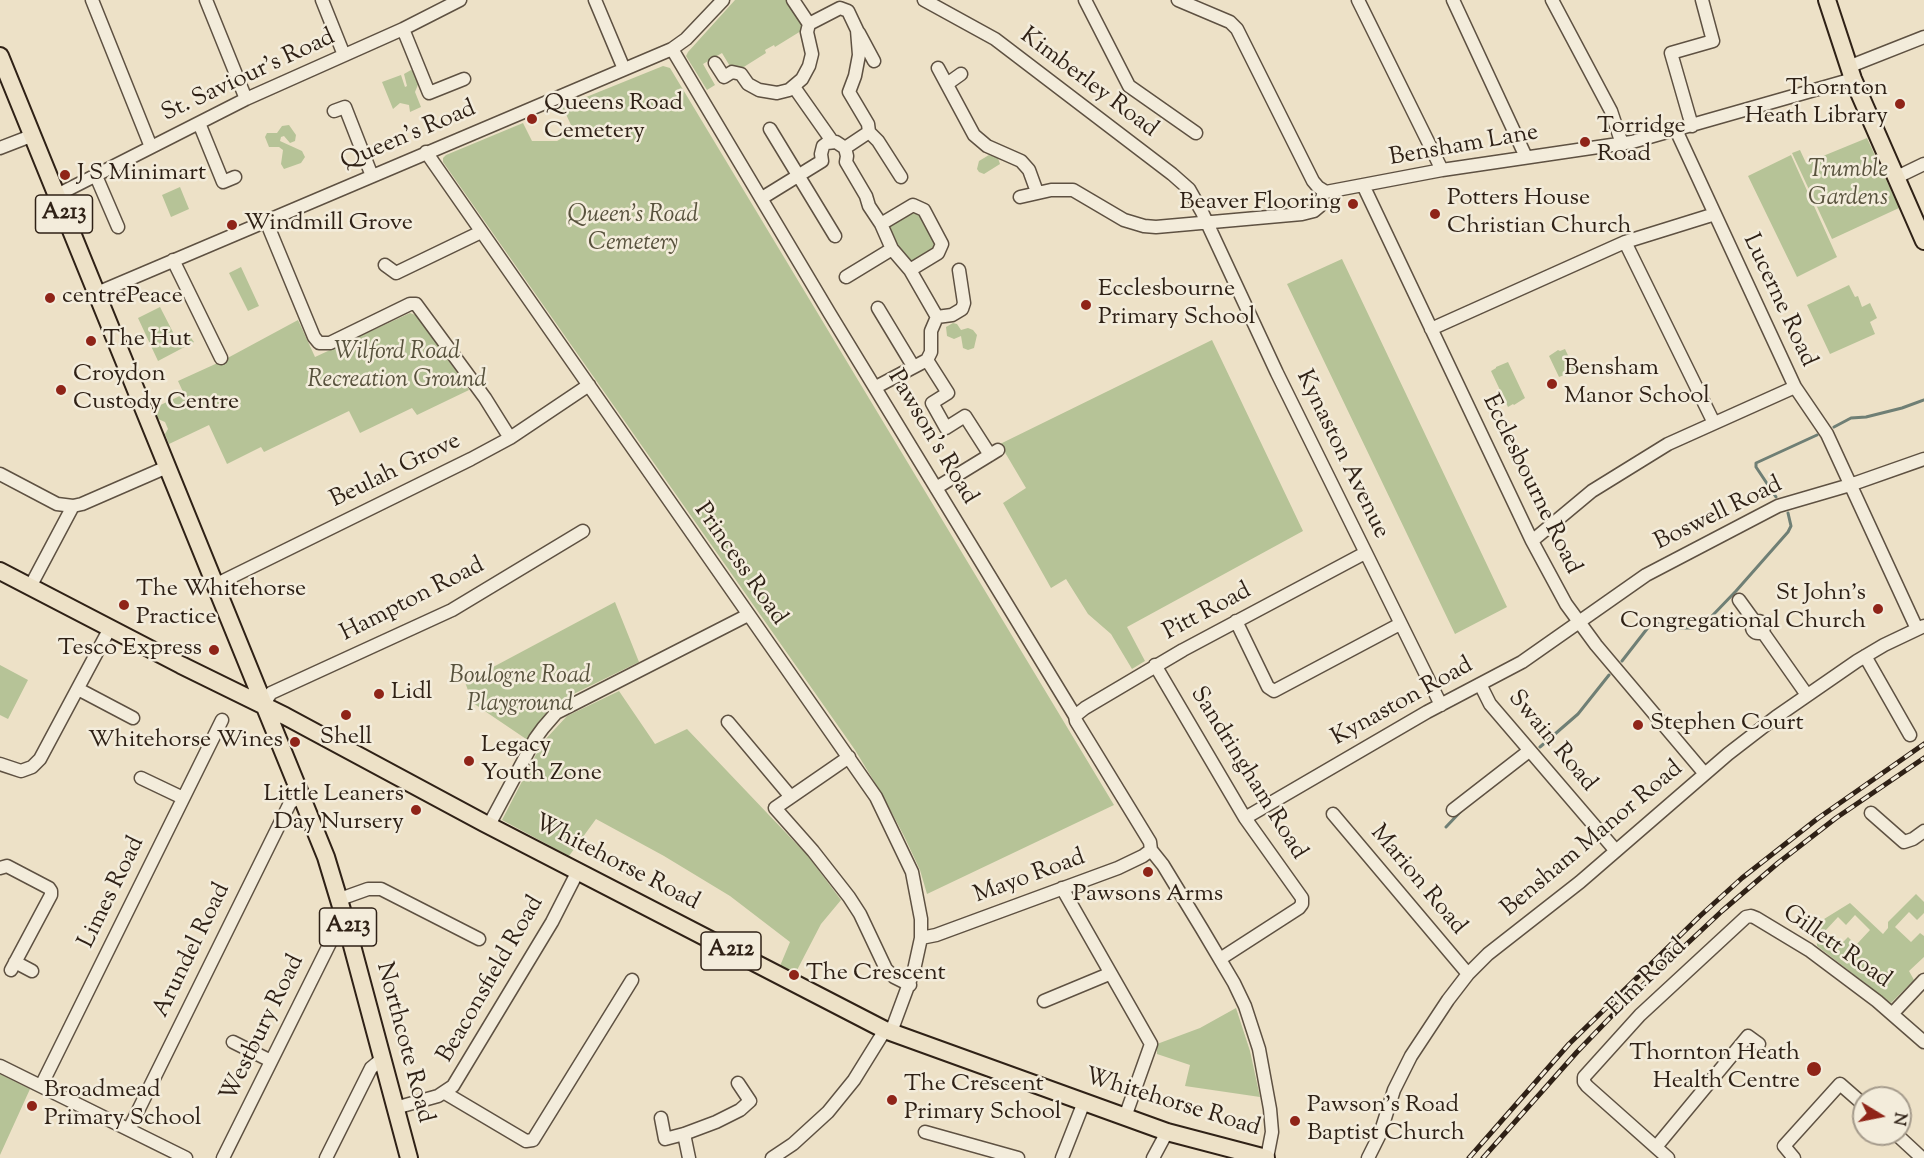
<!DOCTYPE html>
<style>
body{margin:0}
#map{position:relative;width:1924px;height:1158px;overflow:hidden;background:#ede1c7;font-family:"Sorts Mill Goudy",serif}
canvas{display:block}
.north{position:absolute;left:1852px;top:1086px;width:60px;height:60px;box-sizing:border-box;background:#f3ecdb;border:2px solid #a59b8c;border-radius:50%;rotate:100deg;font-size:16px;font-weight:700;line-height:24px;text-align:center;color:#2f2116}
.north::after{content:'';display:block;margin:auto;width:21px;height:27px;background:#8f2418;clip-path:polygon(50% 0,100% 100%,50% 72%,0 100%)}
</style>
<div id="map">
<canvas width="1924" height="1158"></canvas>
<div class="north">N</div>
</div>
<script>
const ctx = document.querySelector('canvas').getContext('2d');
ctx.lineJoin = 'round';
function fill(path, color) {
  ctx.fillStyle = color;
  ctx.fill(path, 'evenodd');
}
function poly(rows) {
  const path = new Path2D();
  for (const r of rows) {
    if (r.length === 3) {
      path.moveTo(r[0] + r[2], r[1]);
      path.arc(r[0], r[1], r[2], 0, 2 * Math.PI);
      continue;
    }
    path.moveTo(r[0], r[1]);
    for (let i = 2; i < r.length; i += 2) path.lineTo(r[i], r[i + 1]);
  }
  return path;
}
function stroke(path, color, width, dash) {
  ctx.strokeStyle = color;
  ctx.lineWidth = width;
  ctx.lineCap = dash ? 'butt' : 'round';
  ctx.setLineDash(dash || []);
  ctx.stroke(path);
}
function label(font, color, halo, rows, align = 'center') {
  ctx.font = font + ' "Sorts Mill Goudy",serif';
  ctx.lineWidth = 5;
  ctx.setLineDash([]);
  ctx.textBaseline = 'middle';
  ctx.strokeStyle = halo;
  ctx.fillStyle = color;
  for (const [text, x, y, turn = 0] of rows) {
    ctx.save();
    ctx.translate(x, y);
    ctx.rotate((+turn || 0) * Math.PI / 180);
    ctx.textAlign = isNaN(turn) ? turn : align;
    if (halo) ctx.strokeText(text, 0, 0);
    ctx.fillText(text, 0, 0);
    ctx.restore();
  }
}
fill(poly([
 [735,0,787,0,801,21,801,31,775,47,774,45,765,50,766,53,739,70,731,68,722,53,703,64,715,85,707,90,686,56,688,52],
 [663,66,670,68,1114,805,927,894,920,870,904,836,883,796,855,750,443,162,443,158,446,155,523,123,532,141,557,141,566,136,571,130,571,125,564,110,559,108],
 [411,70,414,71,419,82,415,92,421,107,410,112,409,105,400,103,393,109,382,82,401,75,405,87,407,86,404,74],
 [289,125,296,135,295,141,290,143,284,136,281,137,280,141,302,151,305,157,301,163,284,169,281,164,283,150,279,147,269,147,265,137,267,133,277,133,282,126],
 [1867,138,1899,208,1832,239,1792,153,1800,150,1806,163],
 [989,155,998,158,1000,164,984,174,979,172,977,169,979,161],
 [1791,155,1837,257,1797,277,1748,176],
 [180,187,189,209,171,217,162,195],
 [917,208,939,246,911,263,896,249,898,246,888,227,890,222],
 [1342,259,1507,607,1455,634,1287,284],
 [241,267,259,306,248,311,229,273],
 [1849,285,1855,297,1858,296,1862,307,1870,303,1877,318,1870,322,1875,334,1830,354,1807,305],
 [160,307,177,340,189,335,194,342,158,361,138,318],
 [410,313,418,316,469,390,417,415,412,408,360,433,349,411,264,452,261,447,227,464,209,425,169,444,165,434,168,429,165,422,158,419,154,408,184,394,178,381,222,361,298,320,315,357],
 [953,323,957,324,961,330,968,328,973,330,977,335,974,348,968,350,963,348,961,336,954,339,947,336,946,327],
 [1212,340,1303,531,1127,627,1145,661,1132,669,1111,634,1088,614,1066,579,1051,588,1003,503,1026,488,1000,444],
 [1565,349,1575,370,1565,377,1564,375,1559,377,1549,356,1558,350,1560,351],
 [1508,362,1525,398,1514,405,1513,404,1508,407,1491,371,1496,368,1496,367],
 [615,602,639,662,553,704,529,741,467,699,470,696,465,682],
 [0,665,28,680,8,719,0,715],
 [619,691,655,744,687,729,808,856,841,900,821,924,795,974,780,966,790,942,730,896,664,856,596,819,569,856,502,820,542,743,567,716],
 [1916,894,1924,902,1924,913,1917,920,1909,912,1895,927,1911,942,1920,933,1924,936,1924,957,1909,971,1914,980,1891,1003,1817,946,1816,924,1850,903,1883,934,1888,928,1888,922],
 [1855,915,1870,930,1856,945,1848,937,1839,946,1825,931,1838,917,1846,925],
 [1236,1008,1250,1051,1260,1097,1185,1086,1190,1065,1157,1054,1157,1044,1200,1028],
 [0,1074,30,1089,0,1155]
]), '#b6c397');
stroke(poly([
 [1834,427,1851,418,1866,417,1902,408,1924,400],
 [1776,497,1756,467,1756,463,1817,435],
 [1622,661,1650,625,1664,623,1681,628,1693,628,1712,616,1736,591,1788,532,1791,526,1788,513],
 [1540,747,1578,714,1609,675],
 [1446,827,1463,809]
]), '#6f7f75', 3);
const minor = poly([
 [92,0,151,147],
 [206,0,246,99],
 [322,0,344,55],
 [595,0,624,69],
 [793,0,809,24],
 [924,0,995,39,1172,174,1189,189,1202,212,1277,373,1441,705],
 [1085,0,1129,86,1196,133],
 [1178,0,1230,22,1237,29,1313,181,1318,187,1326,192,1442,170,1632,142,1853,79],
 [1358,0,1442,170],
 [1453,0,1526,157],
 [1552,0,1611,111,1622,144],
 [809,24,840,8,848,11,857,30,859,55,855,76,849,92,868,124,869,132,878,141,901,177],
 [403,29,429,93,464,79],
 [859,33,874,61],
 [672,49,830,314,1075,716,1076,721,1150,842,1151,850],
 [715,63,724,77,732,72,741,74,748,84,759,90,777,93,789,90,802,79,809,66,812,54,807,32,809,24],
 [1848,67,1924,37],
 [938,68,974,135,987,146,1021,161,1029,170,1037,192],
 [947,84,961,74],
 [794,87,832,141],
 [334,111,345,107,372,176],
 [199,123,223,182,235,177],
 [1692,126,1671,53,1713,41,1702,0],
 [770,129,835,236],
 [1676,130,1795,387,1827,434,1917,629],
 [0,148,31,136],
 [845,148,869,132],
 [426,152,876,797,912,872,921,919,921,938,914,970,891,1032],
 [96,176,118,227],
 [1895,178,1924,164],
 [1363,185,1532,541,1566,604,1596,645,1705,774],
 [57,195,246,99,403,29,460,0],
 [1020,197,1051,190,1073,190,1124,220,1144,226,1156,227,1302,214,1314,211,1320,206,1324,191],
 [762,198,822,161,821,154,823,146,827,143,836,142,845,148,847,156,846,162,866,196,869,206,881,224],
 [266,221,314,337,319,343,330,343,410,304,416,304,485,398,510,438],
 [1625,242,1714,423],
 [173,260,221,358],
 [385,265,396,273,481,232],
 [846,277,892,249],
 [97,293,672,49,686,39,723,0],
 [878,308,913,366],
 [937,317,952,315,962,309,964,303,959,270],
 [1431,329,1625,242,1715,214],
 [927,360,948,393,932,403,946,428,965,416,990,455],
 [876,387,927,360,931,352,931,331,937,317,910,270,892,249,881,224,913,205,924,210,942,244,938,253,910,270],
 [0,474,57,504,73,506,82,504,167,467],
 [936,488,998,450],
 [1532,541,1592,491,1668,444,1795,387],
 [215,585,471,459,510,438,589,385],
 [30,587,73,506],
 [1739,600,1755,622],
 [1236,621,1268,687,1274,691,1400,624],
 [1758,627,6],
 [1762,631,1807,695],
 [1865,656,1910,735],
 [1155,665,1245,818,1302,898,1302,904,1299,908,1220,959],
 [1480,684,1490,704,1616,851],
 [78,689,133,718],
 [263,705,271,693,452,610,583,531],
 [1075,716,1085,708,1183,650,1365,553],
 [728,722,791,797],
 [849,757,775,808,813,851,849,897,860,914,886,969,894,977,910,985],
 [0,764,21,771,32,767,40,759,110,628],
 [141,778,183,798],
 [1453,810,1529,751],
 [1871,813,1904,842,1913,839,1924,831],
 [1333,814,1468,974],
 [1245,818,1427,712,1522,662,1646,575,1778,506,1850,485,1924,459],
 [489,825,535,739,543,728,556,713,748,615],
 [1151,850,1163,865,1202,929,1234,983,1245,1006,1259,1049,1270,1109,1272,1132,1267,1158],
 [0,868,7,866,49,888,51,891,51,895,11,970],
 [1062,888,1151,1044,1125,1117],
 [340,899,368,889,381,889,479,939],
 [921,938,936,935,1118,868,1143,856,1151,850],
 [15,962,32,971],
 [1044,1001,1109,974],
 [1892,1014,1924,980],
 [233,1042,271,1061],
 [0,1066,186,1158],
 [41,1086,222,720],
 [445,1093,526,1141,533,1140,632,980],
 [395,1108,438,1096,453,1086,552,922,578,871],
 [661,1118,665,1139,684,1134,716,1122,740,1110,750,1101,738,1083],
 [129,1129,290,803,301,796],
 [925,1132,1018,1158],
 [684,1134,689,1158],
 [1896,1134,1922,1158],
 [1656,1147,1748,1036,1759,1044],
 [223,1158,334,935,338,929,346,923],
 [326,1158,371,1068,382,1059],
 [772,1158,793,1144,828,1112,854,1080,885,1030],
 [1062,1158,1084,1102],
 [1153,1158,1167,1132],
 [1368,1158,1380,1134,1394,1090,1411,1056,1448,1000,1468,974,1488,954,1580,882,1728,754,1776,717,1857,661,1884,645,1924,626],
 [1668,1158,1587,1086,1584,1082,1584,1077,1640,1015,1746,917,1751,916,1756,918,1809,950,1877,1001,1924,1042],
 [1794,1158,1784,1146,1840,1084,1864,1105]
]);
const major = poly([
 [1827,0,1853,79,1924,241],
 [0,56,326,857,346,923,409,1158],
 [0,571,181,665,285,716,484,823,885,1030,1167,1132,1266,1158]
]);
stroke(minor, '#5e5142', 15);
stroke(major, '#2f2116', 20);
stroke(minor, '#f3ecdb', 12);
stroke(major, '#ede1c7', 16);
const rail = poly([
 [1469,1158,1569,1044,1700,916,1742,878,1817,819,1924,744],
 [1483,1158,1577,1052,1627,1000,1722,911,1778,863,1836,818,1924,758]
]);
stroke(rail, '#2f2116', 5);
stroke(rail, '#f3ecdb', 3, [9]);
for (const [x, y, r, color] of [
 [1900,104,6,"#8f2418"],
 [532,119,6,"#8f2418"],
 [1585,142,6,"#8f2418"],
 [65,175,6,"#8f2418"],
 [1353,204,6,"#8f2418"],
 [1435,214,6,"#8f2418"],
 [232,225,6,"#8f2418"],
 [50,298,6,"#8f2418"],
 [1086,305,6,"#8f2418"],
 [91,341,6,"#8f2418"],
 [1552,384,6,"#8f2418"],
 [61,390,6,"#8f2418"],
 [124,605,6,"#8f2418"],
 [1878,609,6,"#8f2418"],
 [214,650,6,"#8f2418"],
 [379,694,6,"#8f2418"],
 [346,715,6,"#8f2418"],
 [1638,725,6,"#8f2418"],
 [295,742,6,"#8f2418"],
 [469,761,6,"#8f2418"],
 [416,810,6,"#8f2418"],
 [1148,872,6,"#8f2418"],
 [794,975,6,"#8f2418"],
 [1814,1069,8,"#8f2418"],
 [892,1100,6,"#8f2418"],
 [32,1106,6,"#8f2418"],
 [1295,1121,6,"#8f2418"]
]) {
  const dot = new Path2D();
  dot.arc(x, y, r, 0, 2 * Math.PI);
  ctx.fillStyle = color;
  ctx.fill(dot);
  stroke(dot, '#f3ecdb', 2);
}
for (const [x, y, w] of [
 [64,214,57],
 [348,927,57],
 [731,951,60]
]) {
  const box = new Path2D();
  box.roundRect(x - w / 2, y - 19, w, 38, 4.5);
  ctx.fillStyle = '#f3ecdb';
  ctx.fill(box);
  stroke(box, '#2f2116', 1.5);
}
label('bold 22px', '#2f2116', null, [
 ["A213",64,214],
 ["A213",348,927],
 ["A212",731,951]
]);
label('24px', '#2f2116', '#f3ecdb', [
 ["St. Saviour's Road",249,77,-25],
 ["Kimberley Road",1088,84,37],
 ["Queen's Road",409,137,-23],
 ["Bensham Lane",1464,147,-10],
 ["Lucerne Road",1778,301,65],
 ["Pawson's Road",931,438,59],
 ["Kynaston Avenue",1341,455,64],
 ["Beulah Grove",396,472,-26],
 ["Ecclesbourne Road",1530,485,64],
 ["Boswell Road",1719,515,-26],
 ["Princess Road",739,565,55],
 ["Hampton Road",413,601,-27],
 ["Pitt Road",1208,613,-28],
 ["Kynaston Road",1403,703,-29],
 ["Swain Road",1551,742,50],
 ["Sandringham Road",1247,774,58],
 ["Bensham Manor Road",1593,840,-40],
 ["Whitehorse Road",616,864,27],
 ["Mayo Road",1030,878,-20],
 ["Marion Road",1417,881,50],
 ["Limes Road",113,893,-64],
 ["Gillett Road",1836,948,35],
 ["Arundel Road",193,951,-64],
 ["Elm Road",1648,979,-44],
 ["Beaconsfield Road",492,980,-60],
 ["Westbury Road",264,1029,-64],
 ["Northcote Road",403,1043,75],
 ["Whitehorse Road",1172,1104,17]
]);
label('24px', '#2f2116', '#f3ecdb', [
 ["Thornton",1888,90,"right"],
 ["Heath Library",1888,118,"right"],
 ["Queens Road",544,105],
 ["Cemetery",544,133],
 ["Torridge",1597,128],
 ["Road",1597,156],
 ["J S Minimart",77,175],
 ["Potters House",1447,200],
 ["Christian Church",1447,228],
 ["Beaver Flooring",1341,204,"right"],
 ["Windmill Grove",244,225],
 ["Ecclesbourne",1098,291],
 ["Primary School",1098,319],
 ["centrePeace",62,298],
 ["The Hut",103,341],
 ["Bensham",1564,370],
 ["Manor School",1564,398],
 ["Croydon",73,376],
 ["Custody Centre",73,404],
 ["The Whitehorse",136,591],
 ["Practice",136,619],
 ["St John's",1866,595,"right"],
 ["Congregational Church",1866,623,"right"],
 ["Tesco Express",202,650,"right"],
 ["Lidl",391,694],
 ["Stephen Court",1650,725],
 ["Shell",346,739,"center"],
 ["Whitehorse Wines",283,742,"right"],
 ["Legacy",481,747],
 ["Youth Zone",481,775],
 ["Little Leaners",404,796,"right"],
 ["Day Nursery",404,824,"right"],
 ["Pawsons Arms",1148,896,"center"],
 ["The Crescent",806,975],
 ["Thornton Heath",1800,1055,"right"],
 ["Health Centre",1800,1083,"right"],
 ["The Crescent",904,1086],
 ["Primary School",904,1114],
 ["Broadmead",44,1092],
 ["Primary School",44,1120],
 ["Pawson's Road",1307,1107],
 ["Baptist Church",1307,1135]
], 'left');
label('italic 24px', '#58523d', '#f3ecdb', [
 ["Trumble",1848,172],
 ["Gardens",1848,200],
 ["Queen's Road",633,217],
 ["Cemetery",633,245],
 ["Wilford Road",397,354],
 ["Recreation Ground",397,382],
 ["Boulogne Road",520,678],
 ["Playground",520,706]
]);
</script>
